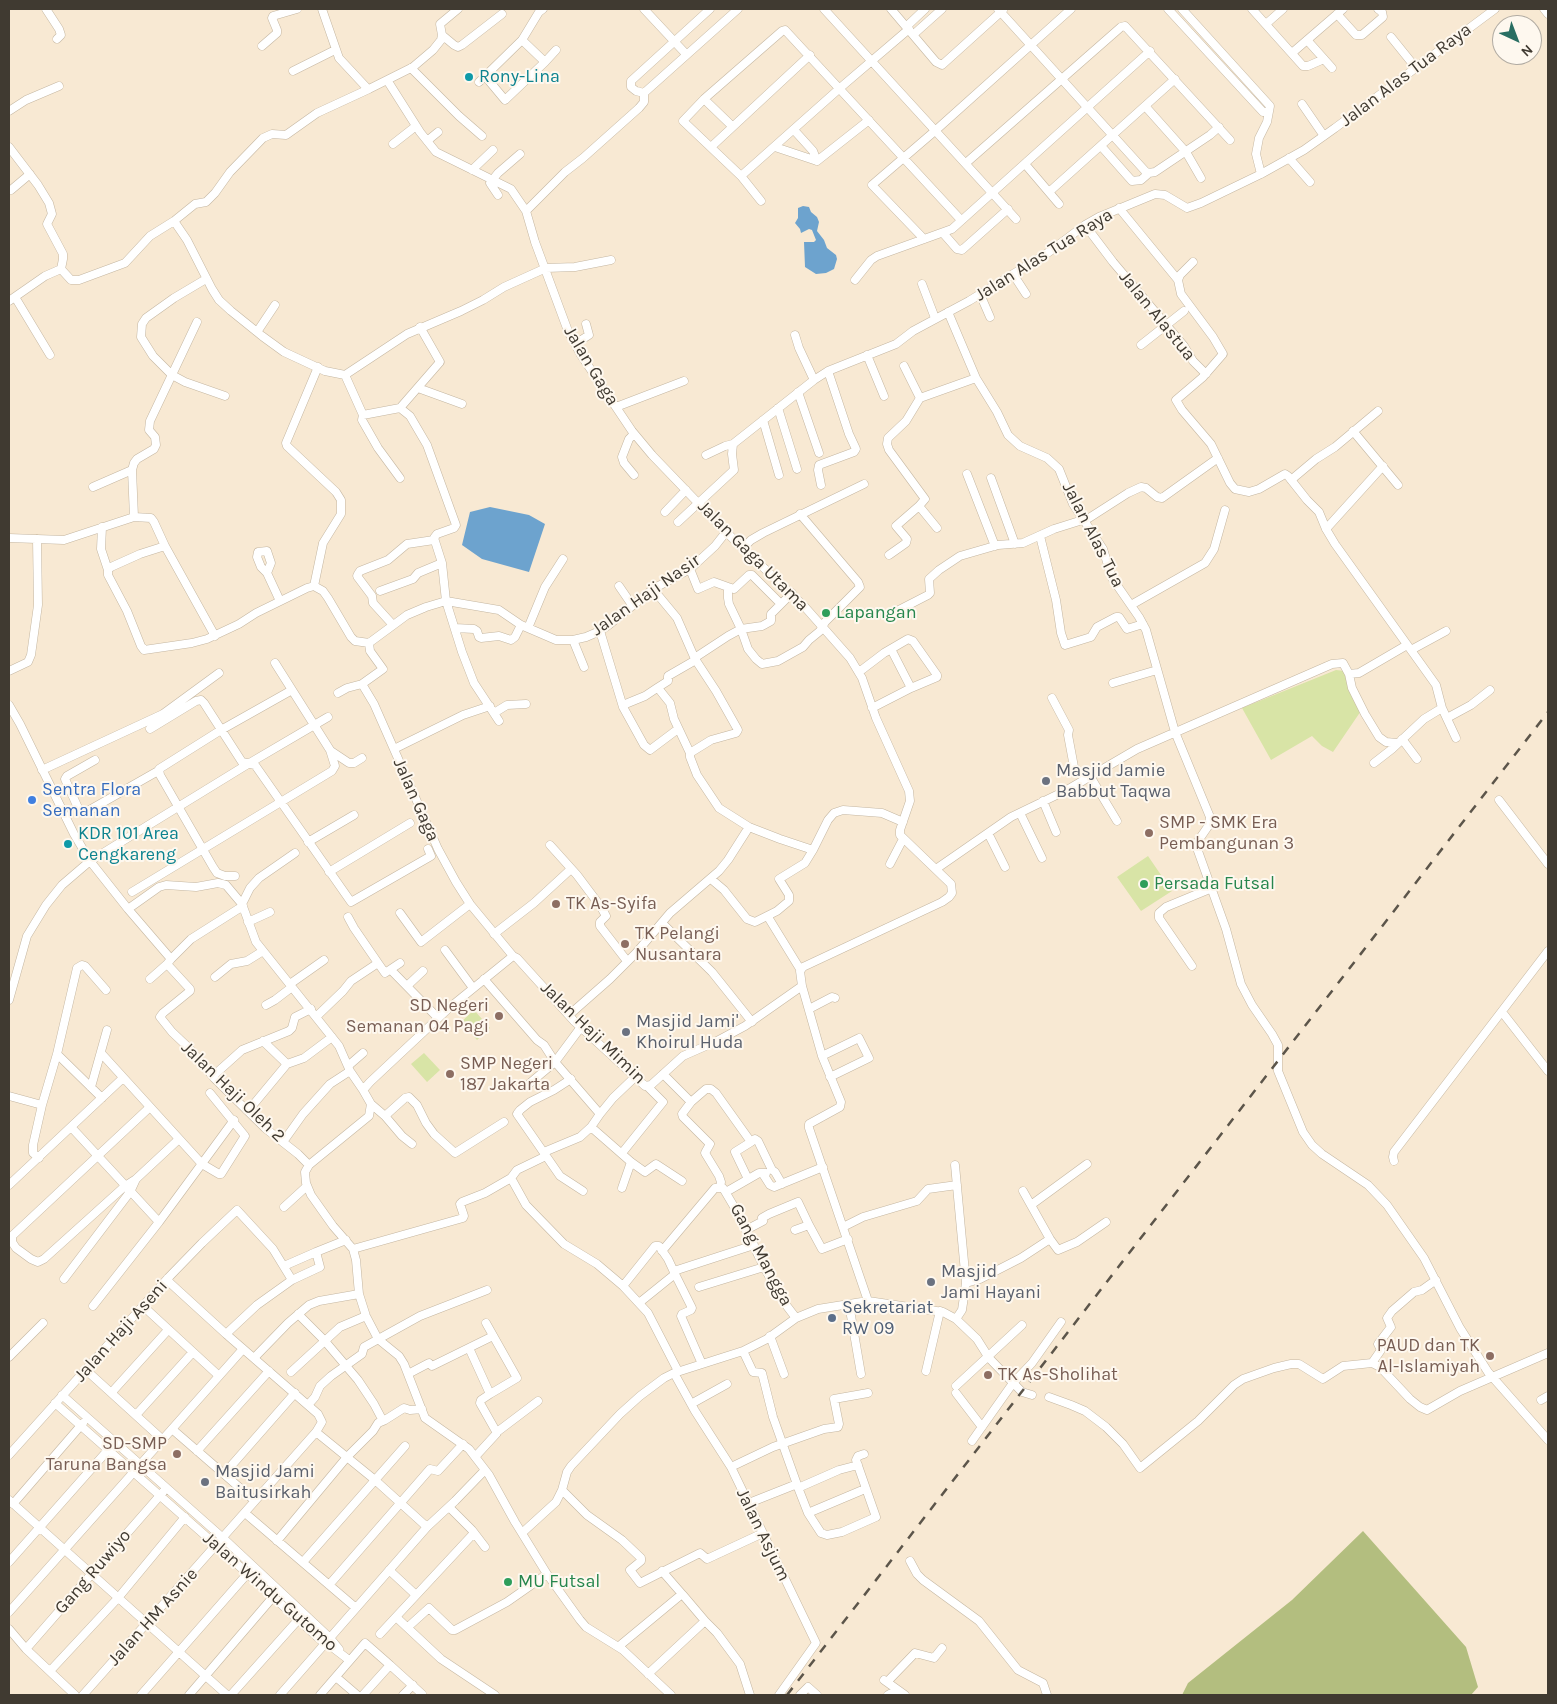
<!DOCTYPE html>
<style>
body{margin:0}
#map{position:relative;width:1557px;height:1704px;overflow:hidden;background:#f8e9d3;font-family:Karla,sans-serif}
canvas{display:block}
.frame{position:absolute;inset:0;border:10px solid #403a31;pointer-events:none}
.north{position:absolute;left:1492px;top:15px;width:50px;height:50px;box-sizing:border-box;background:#fef8ef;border:1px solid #b2aca3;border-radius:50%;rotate:137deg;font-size:14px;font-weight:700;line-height:20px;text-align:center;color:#403a31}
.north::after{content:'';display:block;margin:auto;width:18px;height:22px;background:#296e62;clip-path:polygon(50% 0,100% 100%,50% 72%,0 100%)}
</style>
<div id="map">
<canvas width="1557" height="1704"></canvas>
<div class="frame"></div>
<div class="north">N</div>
</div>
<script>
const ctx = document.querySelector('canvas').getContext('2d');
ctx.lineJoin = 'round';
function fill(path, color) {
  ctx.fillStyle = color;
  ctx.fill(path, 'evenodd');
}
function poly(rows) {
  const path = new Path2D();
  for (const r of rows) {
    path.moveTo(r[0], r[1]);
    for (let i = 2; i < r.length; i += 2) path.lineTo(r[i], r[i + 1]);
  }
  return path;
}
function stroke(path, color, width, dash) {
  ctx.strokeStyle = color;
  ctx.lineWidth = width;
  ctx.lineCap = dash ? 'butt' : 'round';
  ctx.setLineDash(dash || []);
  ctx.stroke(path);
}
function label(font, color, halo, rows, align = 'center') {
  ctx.font = font + ' Karla,sans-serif';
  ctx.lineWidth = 4;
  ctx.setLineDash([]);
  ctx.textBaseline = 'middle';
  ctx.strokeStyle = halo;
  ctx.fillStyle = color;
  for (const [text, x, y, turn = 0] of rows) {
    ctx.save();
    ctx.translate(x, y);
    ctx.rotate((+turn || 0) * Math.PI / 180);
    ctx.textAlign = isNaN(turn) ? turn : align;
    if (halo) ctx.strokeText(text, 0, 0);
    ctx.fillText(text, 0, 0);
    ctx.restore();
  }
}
fill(poly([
 [1336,670,1345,671,1351,678,1365,705,1333,752,1322,746,1312,736,1271,760,1242,708],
 [1148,856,1172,891,1141,911,1117,877],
 [474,1010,490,1028,477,1040,461,1022],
 [424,1053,440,1070,427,1082,411,1064]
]), '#d8e4a6');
fill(poly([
 [1363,1531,1466,1647,1478,1687,1471,1695,1182,1695,1188,1683,1292,1600]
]), '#b3be7f');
fill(poly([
 [803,206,809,207,811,212,817,217,819,222,817,231,824,240,827,248,836,255,837,259,834,269,826,273,816,274,805,267,804,242,814,242,816,240,812,230,809,229,801,233,800,229,795,223,798,218,798,208],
 [490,507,529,515,545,524,529,572,482,559,462,545,470,512]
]), '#6da3ce');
const street = poly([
 [46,9,59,29,61,35,57,39],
 [322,9,339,58,366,87,369,89,387,80,420,132,436,152,511,189,526,211,535,242,568,331,581,355,632,431,652,455,726,532,804,606,850,658,862,678,876,718,909,791,910,801,900,830,900,835,951,884,952,893,949,897,942,902,803,967,800,971,802,986,822,1056,841,1102,840,1107,809,1124,809,1128,868,1301],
 [644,9,686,54],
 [824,9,1016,219],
 [891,9,936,62,942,65,1003,10],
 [998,9,1146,172,1149,173,1155,172,1210,135,1219,127],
 [1168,9,1263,112,1268,111],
 [1182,9,1270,106,1267,122,1259,138,1256,154,1261,174],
 [1252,9,1303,66,1308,66,1324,59],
 [1544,9,1548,14],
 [1337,14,1356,35,1362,35,1383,17,1382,12,1378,9],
 [1266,24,1283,9],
 [907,26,925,9],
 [914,34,942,9],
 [442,35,454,45,458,47,462,45,502,14],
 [1391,37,1416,68],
 [522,40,545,62],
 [1307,40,1332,68],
 [262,46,277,33,277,30,272,18,273,16,297,9],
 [1292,53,1343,9],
 [411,68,459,116,482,136],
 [293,71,335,50],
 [485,76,505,100,545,62,556,50],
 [387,80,413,67,433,50,441,40,442,35,440,24,458,9],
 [479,82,522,40,539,12,543,9],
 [644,93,636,91,631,87,631,81,710,9],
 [644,93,738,9],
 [704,99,732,126],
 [1302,104,1324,136],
 [1145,106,1186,152,1201,178],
 [9,111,26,100,59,86],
 [794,130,813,151,817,161],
 [427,141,438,132],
 [393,144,416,126],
 [1101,146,1132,181,1141,180,1149,173],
 [9,147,38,185,49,203,52,214,47,224,63,254,63,259,61,269,71,280,79,280,125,263,150,236,174,221,195,204,206,202,215,193,230,172,263,138,272,134,286,135,317,113,369,89],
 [711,147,810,55],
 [775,147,817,161,869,120],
 [1289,158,1310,182],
 [966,163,1121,27,1125,26,1230,140],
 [1025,164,1059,204],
 [472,170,493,150],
 [741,176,840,88,909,29],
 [11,190,30,174],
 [1049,192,1175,79],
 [498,195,490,183,498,173,520,154],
 [761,201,741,176,683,121,704,99,782,31,785,30,961,220],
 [1119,208,1178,280,1181,294,1213,337,1223,354,1203,377,1176,400,1182,410,1211,444,1230,483,1235,489,1249,492,1259,489,1285,474,1288,476,1307,500,1319,512,1326,529,1335,544,1436,685,1442,708,1456,738],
 [526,211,565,172,583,158,639,108,644,102,644,93],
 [174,221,187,240,212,289,219,300,231,311,262,336,284,352,325,371,345,375],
 [1085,225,1113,262,1184,346,1193,361,1206,374],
 [943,233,957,249,962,250,1008,209],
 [924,239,872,185,936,130,1071,9],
 [1013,274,1026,294],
 [206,279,174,298,146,318,142,324,141,337,153,356,172,375,185,382,225,396],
 [855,280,871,260,877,256,952,229,1150,51],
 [1178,280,1180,275,1193,262],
 [922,284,935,318],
 [980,294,990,317],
 [15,297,50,355],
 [9,301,45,276,61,269],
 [948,312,976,378,997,412,1008,435,1020,446,1047,458,1059,469,1073,504,1103,549,1112,578,1139,617,1146,630,1175,732,1210,817,1209,825,1198,841,1198,851,1226,929,1241,984,1252,1005,1272,1034,1278,1045,1278,1071,1303,1132,1312,1145,1322,1154,1368,1185,1387,1205,1424,1258,1460,1328,1488,1372,1548,1440],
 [257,332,275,305],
 [795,335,799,348,814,380],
 [575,344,589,335,586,324],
 [1141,345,1184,311],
 [867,355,884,396],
 [904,366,920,398],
 [345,375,363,415,400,408,410,416,427,445,456,525,454,528,437,534,434,538,442,563,446,601,462,652,474,683,499,721],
 [345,375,407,334,461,311,483,300,504,287,546,268,575,267,611,260],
 [418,388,462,404],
 [798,392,819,453],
 [616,407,684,381],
 [400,408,440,362,420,327],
 [778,408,797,469],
 [363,415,362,420,378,448,400,478],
 [763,420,779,475],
 [1353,431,1398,485],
 [706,455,725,446,733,444],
 [967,474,995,546],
 [634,475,624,463,622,457,629,439,634,434],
 [991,478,1015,544],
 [1291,480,1316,459,1335,447,1378,411],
 [821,485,818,470,819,465,854,452,856,449,849,434,828,371],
 [93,487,132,470],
 [919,506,925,499,889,450,887,444,888,438,906,421,920,398,976,378],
 [665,512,686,490],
 [134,517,132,470,134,463,137,459,154,449,156,445,155,437,149,430,150,421,197,322],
 [678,522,734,470,732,454,733,444,814,380,828,371,896,344,913,331,969,301,1049,252,1085,225,1099,217,1155,194,1165,195,1187,208,1201,203,1261,174,1304,150,1335,128,1495,9],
 [102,527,101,549,108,570],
 [1326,529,1383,466],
 [1040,536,1056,600,1061,633,1065,645,1091,637,1097,627,1116,617,1119,617,1127,629,1143,624],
 [9,538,64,540,134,517,151,518,154,522,165,546,215,636],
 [165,546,140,554,111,567,108,570,108,575,127,611,141,646,144,650,192,643,207,639,239,624,256,613,307,588,314,586,323,591,328,598,351,637,355,641,369,643],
 [743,548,751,540,763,533,864,484],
 [889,555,906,543,907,539,896,526,919,506,937,528],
 [690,569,698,589,714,582,728,587,728,598,729,604,741,629,748,649,756,659,762,664,778,661,803,647,809,640,820,631,825,622,860,587,858,582,800,514],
 [267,573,261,567,257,557,258,552,267,551,271,563,267,573,280,601],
 [314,586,323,543,341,514,341,500,336,492,287,446,286,443,318,367],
 [619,586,632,605],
 [728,587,734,589,749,575,752,575,781,604],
 [653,589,677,618,695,659,716,691,738,730,736,733,711,740,690,753],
 [380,591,413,579,418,573,442,563],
 [1131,605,1205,563,1214,549,1225,510],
 [893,613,928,595,930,593,929,579,939,570,960,556,998,545,1023,543,1054,529,1089,518,1128,493,1141,487,1146,488,1157,497,1162,498,1218,458],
 [393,625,373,603,372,596,357,576,358,574,360,571,388,560,407,544,434,540],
 [455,628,474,629,477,631,479,637,481,638,499,636,511,640,515,637,521,625],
 [528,628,545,587,563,559],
 [600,631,623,707,644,745,650,750,678,729],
 [573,640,584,667],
 [369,643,370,651,383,669,362,684,374,704,438,849,456,882,470,904,513,956,517,958,574,1021,645,1086,651,1085,683,1056,717,1041,745,1026,802,986],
 [369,643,407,615,426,607,446,601,499,610,521,625,556,640,573,640,586,637,600,631,610,624,653,589,690,569,715,546,726,532],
 [891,649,911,688],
 [1411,650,1446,631],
 [9,671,28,662,31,655,38,605,37,539],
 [859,672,884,653,908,639,913,641,937,675,937,677,911,688,872,708],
 [1349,674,1352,688,1365,714,1379,737,1386,742,1397,743],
 [1113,683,1157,670],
 [658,688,670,703,674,719,690,753,690,757,697,775,719,808,749,827],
 [338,693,347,688,362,684],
 [1052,698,1069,730,1068,735,1074,767,1086,778],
 [9,705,20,724,74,834,90,861,128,909,159,887,166,885,196,887,218,883,226,885,242,904,256,942,339,1046,350,1071,363,1090],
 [623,705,645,696,657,688,668,681,668,676,694,661,696,657,728,636,741,629,762,626,771,621,771,614,792,593],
 [494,713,507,705,526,704],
 [1447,718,1471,705,1490,690],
 [150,729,196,701,201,700,204,703,242,762,255,765,351,902,431,856,428,849],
 [1402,739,1417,759],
 [394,749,463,715,490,706],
 [331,751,349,763,354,763,362,758],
 [95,760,67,776,65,779,79,810,82,813,86,812,158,771],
 [1374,763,1392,749,1424,719,1442,708],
 [42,770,163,714,219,673],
 [1090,776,1117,821],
 [1499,800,1548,864],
 [1043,801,1056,832],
 [1020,813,1042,858],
 [988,833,1005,867],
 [308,842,354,815],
 [550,845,577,875,601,907,606,916,600,922,600,926,627,961],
 [890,864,903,839],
 [936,869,1011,817,1067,790,1137,749,1332,664,1343,663,1349,674,1359,673,1407,645],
 [329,872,410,823],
 [235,876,225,876,217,873,213,867,160,775,159,769,221,730,292,690],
 [711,879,724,890,747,919,755,922,777,911,789,901,789,895,779,879,805,863,813,850,828,820,834,813,843,810,882,813,903,822],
 [132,892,332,771,335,766,330,750,275,663],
 [242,904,250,888,259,878,295,853],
 [243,906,191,939,171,959,167,964,190,989,190,991,163,1013,160,1017,172,1032,190,1049,214,1078,265,1128,298,1154,309,1165],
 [128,909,171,959],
 [400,913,421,942,470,904],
 [348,917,354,928,378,963],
 [768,917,800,969],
 [248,922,270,912],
 [662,923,712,972,752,1022],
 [494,934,534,903,571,869],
 [445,950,473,988],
 [513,956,449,1008,370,1082,363,1090,371,1104,369,1116,309,1165,305,1172,306,1183,311,1195,333,1226,353,1249,356,1260,359,1294,366,1316,378,1339,399,1356,404,1364,425,1418,469,1449,489,1475,515,1522,547,1574,580,1620,586,1627,623,1650,671,1695],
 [1192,966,1159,918,1159,913,1166,907,1212,888],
 [391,970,438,1018],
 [215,977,231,964,247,961,263,951],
 [150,979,167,964],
 [484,979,537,1040,544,1045,555,1062,530,1083],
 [290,984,324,960],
 [407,986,423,971],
 [9,1000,27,936,46,905,62,885,90,861,248,764,328,717],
 [266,1005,275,1000,292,987],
 [809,1009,832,997,835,998],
 [1502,1012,1548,1071],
 [569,1015,610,979,636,953,670,913,719,871,728,860,749,827,780,839,813,850],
 [317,1016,343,991,351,981,378,963,385,973,400,963],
 [581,1027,555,1062,600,1114,613,1098,635,1077],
 [263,1041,287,1064],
 [101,1053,202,1164,219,1174,221,1174,245,1136,210,1093],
 [57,1054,102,1098],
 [822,1056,859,1038,869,1058,830,1077],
 [348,1066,363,1053],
 [663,1074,691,1102,706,1089,711,1089,716,1093,751,1142,735,1152,748,1179],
 [213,1076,242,1050,289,1031,292,1028,295,1017,311,1009],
 [571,1079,554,1090,530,1102,520,1110,517,1114,560,1176,583,1191],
 [91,1087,107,1030],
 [9,1096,42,1105],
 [691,1102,682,1114,683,1117,710,1144,705,1153,719,1176,721,1182,720,1187],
 [371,1104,385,1116,402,1136,412,1144],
 [248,1111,287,1064,304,1058,332,1037],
 [385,1116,405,1098,409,1097,417,1105,426,1123,434,1134,455,1153,504,1122],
 [591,1127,631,1162,622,1188],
 [72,1128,159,1222],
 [283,1142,303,1114,330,1084,350,1071],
 [751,1142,755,1139,758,1141,772,1170,775,1172,782,1184],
 [544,1152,580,1137,591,1127,600,1114],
 [622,1153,663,1102,648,1087],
 [39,1158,33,1153,33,1145,42,1105,57,1054,77,968,82,965,85,966,106,990],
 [1394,1161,1393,1157,1394,1152,1548,951],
 [631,1162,645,1172,656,1164,682,1181],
 [955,1165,966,1283,962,1310,956,1319],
 [763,1174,770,1185,774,1187,823,1167],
 [511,1178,526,1205,564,1244,597,1264,623,1286,648,1313,678,1371],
 [136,1179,125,1186,44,1259,38,1262,31,1259,16,1248,12,1242,12,1236,150,1107],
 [9,1185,123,1078],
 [1023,1191,1050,1239,1058,1250,1077,1242,1106,1222],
 [726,1192,759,1173,766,1173],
 [1031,1205,1087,1164],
 [284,1207,307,1186],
 [843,1227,863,1217,917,1201,928,1189,957,1185],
 [746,1230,763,1221,762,1218,769,1214,798,1202,809,1225],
 [795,1230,809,1225,822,1249,848,1239],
 [353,1249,463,1218,464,1216,460,1204,462,1202,485,1193,511,1178,517,1170,546,1156],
 [662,1251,715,1188,723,1188,736,1210,764,1267,783,1301,796,1318],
 [284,1266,316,1252],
 [674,1271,754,1245],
 [675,1274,692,1308,691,1310,682,1314,681,1316,702,1364],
 [168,1278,169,1282,226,1334,318,1414,322,1422,316,1432,375,1480,427,1527],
 [64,1279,130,1192,136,1179,179,1139],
 [292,1280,320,1267,316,1252,346,1240],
 [966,1283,980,1279,1021,1258,1050,1239],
 [623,1286,655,1246,659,1246,668,1259,675,1274,639,1303],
 [699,1287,764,1267],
 [849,1304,861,1374],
 [93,1306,159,1222,234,1120],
 [143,1306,218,1375],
 [298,1314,324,1340,358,1380,374,1404,383,1421],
 [486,1323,517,1378,490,1394],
 [770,1336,784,1374],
 [469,1348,490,1394,481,1400,480,1403,497,1433,475,1457],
 [743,1351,753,1372,762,1373,773,1417,799,1490,808,1513,821,1533,827,1535,842,1532,876,1517,856,1460,858,1456,864,1454],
 [9,1357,43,1323],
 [254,1358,288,1323,309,1305,319,1301,359,1294],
 [1372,1363,1381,1350,1378,1344,1391,1327,1387,1318,1392,1311,1414,1292,1422,1290,1436,1280],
 [86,1370,163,1440],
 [926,1371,940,1311],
 [291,1372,340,1327,366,1316],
 [674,1373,695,1411,731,1467,816,1643,779,1695],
 [408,1374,429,1363,432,1366,493,1336],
 [956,1386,1022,1325],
 [112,1392,168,1330],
 [956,1393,982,1427],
 [62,1395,223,1538,330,1638,339,1649],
 [1049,1397,1071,1405,1085,1411,1106,1427,1123,1444,1140,1468,1198,1421,1234,1385,1243,1379,1274,1368,1291,1364,1299,1364,1323,1379,1343,1366,1372,1363,1380,1367,1410,1399,1420,1407,1427,1410,1460,1391,1548,1353],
 [1541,1400,1548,1396],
 [55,1403,217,1546,325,1644,332,1647,349,1660],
 [691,1404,727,1384],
 [308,1405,315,1397,320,1386,331,1376,362,1354,364,1347,420,1316,487,1290],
 [136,1415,193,1352],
 [172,1429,243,1349],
 [497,1432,538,1401],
 [972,1441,1013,1383,1032,1363,1061,1322],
 [197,1451,269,1371],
 [9,1455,168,1278,202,1243,237,1210,273,1249,292,1280,257,1305,226,1334],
 [731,1467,773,1447,824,1429,838,1427,839,1424,834,1399,868,1393],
 [224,1474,295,1393],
 [798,1488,839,1470,858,1465],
 [562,1490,587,1515,622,1540,641,1558,641,1561,630,1570,640,1583,700,1553,707,1559,763,1533],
 [9,1500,227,1695],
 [749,1503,797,1484],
 [13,1504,83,1423],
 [449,1507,472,1530,485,1547],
 [245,1513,356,1608],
 [808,1513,865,1489],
 [522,1533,556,1502,562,1490,567,1472,571,1466,620,1414,640,1396,664,1378,674,1373,743,1351,767,1339,796,1318,818,1309,868,1301,943,1312,956,1319,977,1339,989,1358,1022,1392,1032,1395],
 [277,1541,347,1457,373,1431,378,1423,385,1420,404,1408,410,1410,422,1409],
 [910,1561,917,1574,923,1580,979,1621,1018,1670,1043,1683,1047,1695],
 [9,1562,108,1450],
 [303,1562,405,1446],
 [389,1570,416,1595],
 [662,1571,682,1594],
 [329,1585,430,1469,438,1471,463,1444],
 [9,1612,172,1429,255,1501],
 [396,1617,441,1659,495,1695],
 [705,1621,717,1633,740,1664,750,1695],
 [408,1627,429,1608,452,1630,455,1630,507,1602,547,1574],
 [9,1629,26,1649,75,1695],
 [380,1634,474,1533],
 [618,1647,682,1594,683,1595,705,1621,648,1674],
 [26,1649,163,1492],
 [390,1665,422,1694,420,1695],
 [50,1671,118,1598,185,1517],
 [336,1677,357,1695],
 [884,1680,905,1695],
 [887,1682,915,1653,934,1658,942,1648],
 [83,1695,316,1432],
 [141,1695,248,1573],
 [189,1695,273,1597],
 [231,1695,298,1620],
 [280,1695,427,1527,455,1501,485,1470],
 [320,1695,365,1643,390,1665,363,1695],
 [403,1695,413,1685],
 [800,1695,808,1687,817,1695],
 [888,1695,897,1690]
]);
stroke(street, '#c4b6a1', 9);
stroke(street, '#fff', 8);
stroke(poly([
 [787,1695,1548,712]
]), '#5c554a', 2.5, [9, 9]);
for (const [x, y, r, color] of [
 [469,77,5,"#0f9aa8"],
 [826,613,5,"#2e9e5b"],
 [1046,781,5,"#6b7280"],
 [32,800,5,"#3f7fe0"],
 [1149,833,5,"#8d6e63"],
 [68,844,5,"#0f9aa8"],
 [1144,884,5,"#2e9e5b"],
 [556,904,5,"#8d6e63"],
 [625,944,5,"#8d6e63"],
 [499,1016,5,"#8d6e63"],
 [626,1032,5,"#6b7280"],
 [450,1074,5,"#8d6e63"],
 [931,1282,5,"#6b7280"],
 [832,1318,5,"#5c6f8a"],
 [1490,1356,5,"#8d6e63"],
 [988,1375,5,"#8d6e63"],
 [177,1454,5,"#8d6e63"],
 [205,1482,5,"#6b7280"],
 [508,1582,5,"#2e9e5b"]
]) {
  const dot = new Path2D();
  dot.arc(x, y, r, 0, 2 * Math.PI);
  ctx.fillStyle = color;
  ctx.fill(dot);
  stroke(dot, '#fef8ef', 2);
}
label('18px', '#403a31', '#fef8ef', [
 ["Jalan Alas Tua Raya",1406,75,-37],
 ["Jalan Alas Tua Raya",1044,255,-32],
 ["Jalan Alastua",1157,316,51],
 ["Jalan Gaga",591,366,59],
 ["Jalan Alas Tua",1093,535,63],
 ["Jalan Gaga Utama",753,556,45],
 ["Jalan Haji Nasir",646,595,-35],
 ["Jalan Gaga",416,800,66],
 ["Jalan Haji Mimin",593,1033,44],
 ["Jalan Haji Oleh 2",233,1092,44],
 ["Gang Mangga",761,1255,62],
 ["Jalan Haji Aseni",121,1331,-48],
 ["Jalan Asjum",763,1535,64],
 ["Gang Ruwiyo",93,1572,-49],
 ["Jalan Windu Gutomo",270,1592,41],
 ["Jalan HM Asnie",153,1617,-48]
]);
label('18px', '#0d838f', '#fef8ef', [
 ["Rony-Lina",479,77],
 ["KDR 101 Area",78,834],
 ["Cengkareng",78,855]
], 'left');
label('18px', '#27864d', '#fef8ef', [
 ["Lapangan",836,613],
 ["Persada Futsal",1154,884],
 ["MU Futsal",518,1582]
], 'left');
label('18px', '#5b616d', '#fef8ef', [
 ["Masjid Jamie",1056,771],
 ["Babbut Taqwa",1056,792],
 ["Masjid Jami'",636,1022],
 ["Khoirul Huda",636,1043],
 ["Masjid",941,1272],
 ["Jami Hayani",941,1293],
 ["Masjid Jami",215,1472],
 ["Baitusirkah",215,1493]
], 'left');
label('18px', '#366cbe', '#fef8ef', [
 ["Sentra Flora",42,790],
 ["Semanan",42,811]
], 'left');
label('18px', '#785e54', '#fef8ef', [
 ["SMP - SMK Era",1159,823],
 ["Pembangunan 3",1159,844],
 ["TK As-Syifa",566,904],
 ["TK Pelangi",635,934],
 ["Nusantara",635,955],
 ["SD Negeri",489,1006,"right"],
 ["Semanan 04 Pagi",489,1027,"right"],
 ["SMP Negeri",460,1064],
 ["187 Jakarta",460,1085],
 ["PAUD dan TK",1480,1346,"right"],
 ["Al-Islamiyah",1480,1367,"right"],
 ["TK As-Sholihat",998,1375],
 ["SD-SMP",167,1444,"right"],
 ["Taruna Bangsa",167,1465,"right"]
], 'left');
label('18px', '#4e5e75', '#fef8ef', [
 ["Sekretariat",842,1308],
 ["RW 09",842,1329]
], 'left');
</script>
